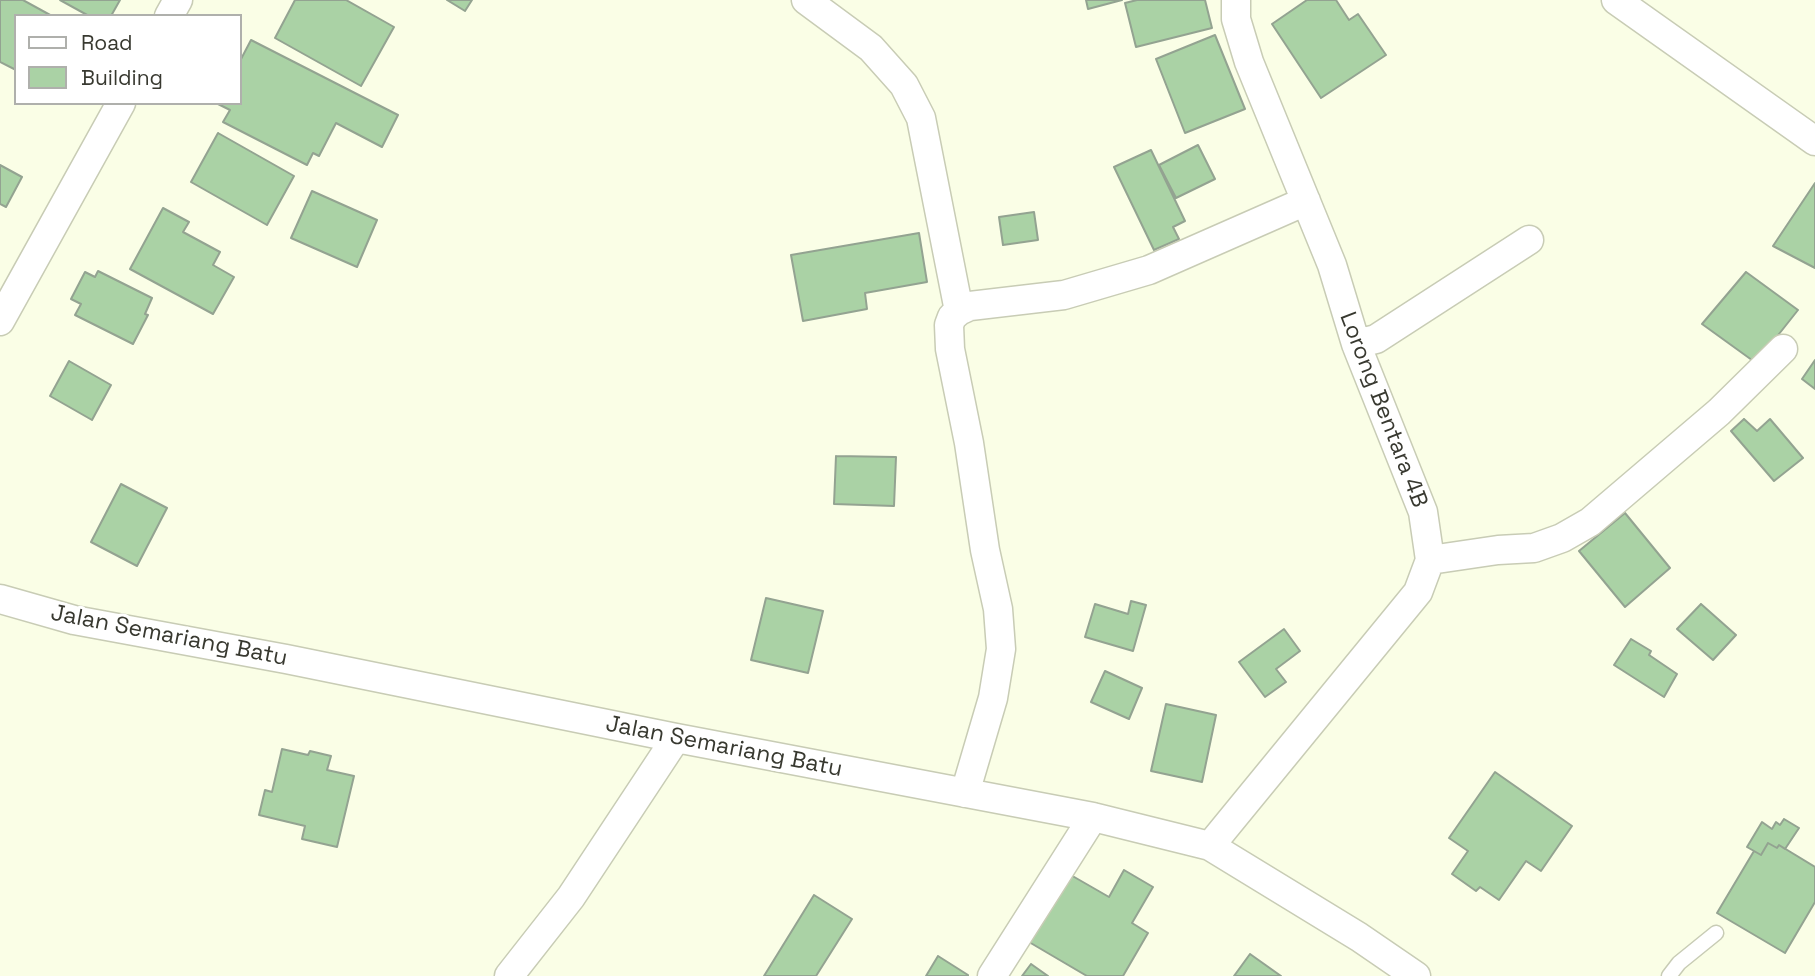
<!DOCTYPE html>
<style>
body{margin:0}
#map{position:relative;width:1815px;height:976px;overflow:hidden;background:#fafee6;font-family:"Space Grotesk",sans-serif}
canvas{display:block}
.legend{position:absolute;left:14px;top:14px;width:228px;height:91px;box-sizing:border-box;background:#fff;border:2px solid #afb0ac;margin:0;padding:9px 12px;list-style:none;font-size:21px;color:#383930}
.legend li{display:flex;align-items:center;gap:14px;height:35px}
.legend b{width:35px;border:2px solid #afb0ac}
</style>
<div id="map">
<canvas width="1815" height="976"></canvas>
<ul class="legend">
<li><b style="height:9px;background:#fff"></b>Road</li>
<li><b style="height:19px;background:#aad2a5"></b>Building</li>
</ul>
</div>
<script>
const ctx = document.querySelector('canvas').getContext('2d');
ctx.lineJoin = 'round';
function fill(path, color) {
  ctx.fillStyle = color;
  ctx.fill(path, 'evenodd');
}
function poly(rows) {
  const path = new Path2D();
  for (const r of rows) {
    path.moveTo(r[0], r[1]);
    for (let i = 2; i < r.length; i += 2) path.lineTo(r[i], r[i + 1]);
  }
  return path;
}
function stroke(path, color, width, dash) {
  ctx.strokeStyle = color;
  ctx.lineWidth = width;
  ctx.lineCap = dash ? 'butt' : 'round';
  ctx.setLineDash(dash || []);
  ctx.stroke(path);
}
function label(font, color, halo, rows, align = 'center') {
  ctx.font = font + ' "Space Grotesk",sans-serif';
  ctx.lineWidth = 6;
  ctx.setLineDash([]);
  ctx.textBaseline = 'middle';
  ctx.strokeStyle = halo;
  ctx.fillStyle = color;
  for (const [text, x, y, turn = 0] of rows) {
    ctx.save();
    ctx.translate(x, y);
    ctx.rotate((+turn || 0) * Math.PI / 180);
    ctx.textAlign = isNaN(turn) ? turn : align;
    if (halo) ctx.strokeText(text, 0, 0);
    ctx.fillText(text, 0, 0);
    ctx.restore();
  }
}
const building = poly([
 [0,0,23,0,52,16,16,16,16,70,0,62,0,0],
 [60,0,120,0,111,16,89,16,60,0],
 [295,0,346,0,394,27,361,86,275,38,295,0],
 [447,0,472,0,465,11,447,0],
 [1086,0,1122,0,1088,9,1086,0],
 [1137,0,1205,0,1212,28,1136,47,1125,3,1137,0],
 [1307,0,1336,0,1349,20,1358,14,1386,55,1321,98,1272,24,1307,0],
 [1215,35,1245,109,1185,133,1156,59,1215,35],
 [251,40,398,115,382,147,336,123,319,156,313,153,307,165,223,122,230,110,218,104,240,103,240,61,251,40],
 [218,133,294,176,267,225,191,182,218,133],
 [1198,145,1215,179,1176,198,1159,165,1198,145],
 [1151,150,1185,221,1173,227,1179,239,1154,250,1114,167,1151,150],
 [0,165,22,177,6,207,0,204,0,165],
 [1815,183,1815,268,1773,246,1815,183],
 [312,191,377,220,357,267,291,238,312,191],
 [163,208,189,222,183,232,220,252,213,265,234,277,213,314,130,269,163,208],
 [1034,212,1038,240,1003,245,999,217,1034,212],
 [919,233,927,282,865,293,867,309,803,321,791,255,919,233],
 [98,271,152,298,145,314,148,315,133,344,75,315,81,304,71,299,85,272,95,277,98,271],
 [1746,272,1798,310,1756,363,1702,324,1746,272],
 [1815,360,1815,389,1802,379,1815,360],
 [69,361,111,385,92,420,50,396,69,361],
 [1744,419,1757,431,1770,419,1803,458,1774,481,1731,431,1744,419],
 [836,456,896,457,894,506,834,504,836,456],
 [121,484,167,508,137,566,91,542,121,484],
 [1625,513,1670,568,1625,607,1579,551,1625,513],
 [766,598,823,611,808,673,751,660,766,598],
 [1131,601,1146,605,1133,651,1085,637,1095,604,1128,614,1131,601],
 [1701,604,1736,635,1713,660,1677,629,1701,604],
 [1284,629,1300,651,1276,669,1286,682,1265,697,1239,662,1284,629],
 [1631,639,1651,651,1649,655,1677,674,1664,697,1614,665,1631,639],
 [1105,671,1142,688,1129,719,1091,702,1105,671],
 [1166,704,1216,715,1202,782,1151,771,1166,704],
 [282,749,308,755,310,751,331,756,327,770,354,776,337,847,302,839,305,826,259,815,265,790,272,792,282,749],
 [1495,772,1572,826,1541,871,1526,861,1499,900,1480,887,1476,891,1452,874,1468,851,1449,838,1495,772],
 [1784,819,1799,828,1785,849,1779,845,1777,848,1768,843,1761,855,1747,847,1762,822,1772,829,1776,822,1780,825,1784,819],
 [1768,843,1777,848,1779,845,1815,867,1815,902,1785,953,1717,913,1754,851,1761,855,1768,843],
 [1124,870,1153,887,1132,923,1148,933,1123,976,1087,976,1029,942,1069,874,1109,897,1124,870],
 [814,895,852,919,816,976,764,976,814,895],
 [1250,954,1281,976,1234,976,1250,954],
 [938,956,968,975,968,976,926,976,938,956],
 [1031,964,1048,976,1022,976,1031,964]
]);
fill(building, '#aad2a5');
stroke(building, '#93a391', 2);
const lane = poly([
 [1669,976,1679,963,1716,933]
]);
const street = poly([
 [806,0,871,48,904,85,921,118,959,311],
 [1616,0,1815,141],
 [169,16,178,0],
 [0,321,121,103],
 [1356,344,1376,339,1529,240],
 [1430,560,1498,550,1534,548,1562,538,1590,522,1719,412,1783,349],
 [0,599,74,620,286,659,676,738,1093,817,1210,846,1359,937,1416,976],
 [965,793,993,698,1001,649,998,609,985,550,969,443,950,349,949,325,952,317,959,311,970,306,1064,295,1149,270,1306,201],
 [1210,846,1418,592,1430,560,1423,512,1356,344,1332,265,1249,62,1236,19,1236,0],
 [509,976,571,897,676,738],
 [992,976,1093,817]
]);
stroke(lane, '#c8ccb5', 17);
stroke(street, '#c8ccb5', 31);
stroke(lane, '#fff', 14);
stroke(street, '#fff', 28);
label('23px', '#383930', '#fff', [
 ["Lorong Bentara 4B",1383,410,69],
 ["Jalan Semariang Batu",169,636,11],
 ["Jalan Semariang Batu",724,747,11]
]);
</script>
